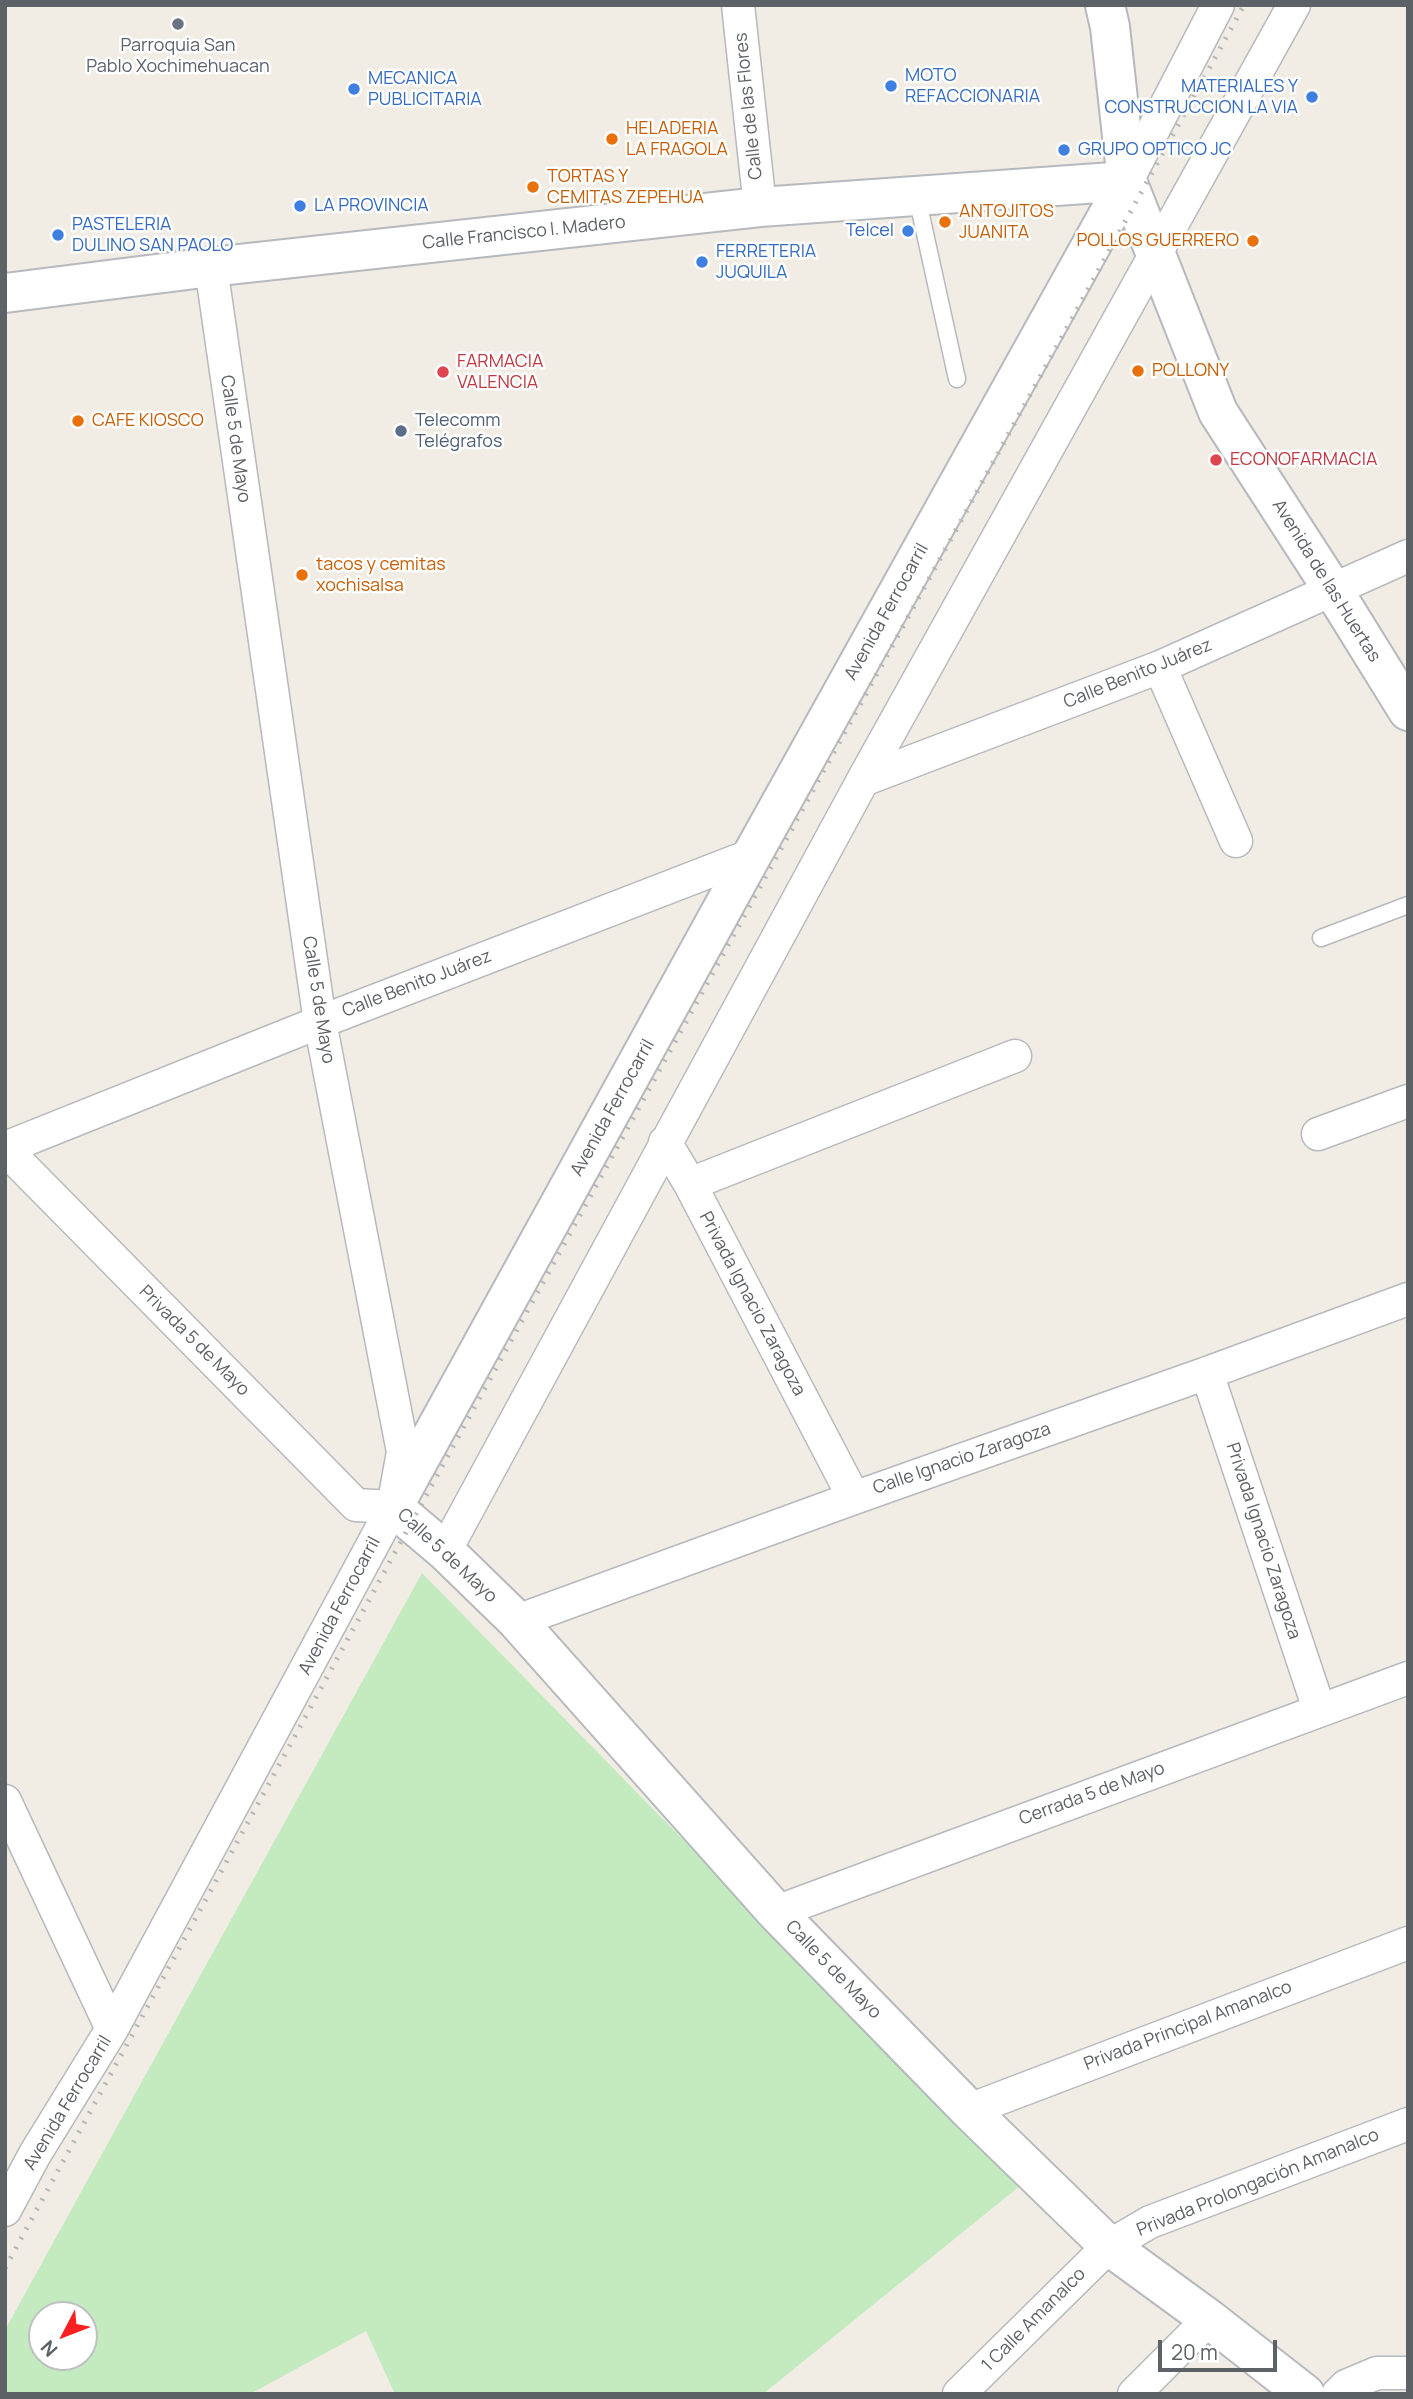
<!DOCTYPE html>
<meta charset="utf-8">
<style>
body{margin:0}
#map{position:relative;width:1413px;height:2399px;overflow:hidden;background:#f1ede5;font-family:Manrope,sans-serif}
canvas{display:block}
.frame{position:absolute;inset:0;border:7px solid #5d6267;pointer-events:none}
.north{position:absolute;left:28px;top:2301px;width:70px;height:70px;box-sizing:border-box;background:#fff;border:2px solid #bec0c2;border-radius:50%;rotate:228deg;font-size:19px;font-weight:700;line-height:28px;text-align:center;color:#5d6267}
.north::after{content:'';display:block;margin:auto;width:24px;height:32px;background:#fc2120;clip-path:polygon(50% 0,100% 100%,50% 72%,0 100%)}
.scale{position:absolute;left:1158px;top:2340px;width:119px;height:32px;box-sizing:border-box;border:4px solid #5d6267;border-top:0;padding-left:9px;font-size:21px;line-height:24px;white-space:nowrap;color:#5d6267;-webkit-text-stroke:5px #fff;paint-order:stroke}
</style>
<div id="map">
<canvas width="1413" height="2399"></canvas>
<div class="frame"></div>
<div class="north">N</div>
<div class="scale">20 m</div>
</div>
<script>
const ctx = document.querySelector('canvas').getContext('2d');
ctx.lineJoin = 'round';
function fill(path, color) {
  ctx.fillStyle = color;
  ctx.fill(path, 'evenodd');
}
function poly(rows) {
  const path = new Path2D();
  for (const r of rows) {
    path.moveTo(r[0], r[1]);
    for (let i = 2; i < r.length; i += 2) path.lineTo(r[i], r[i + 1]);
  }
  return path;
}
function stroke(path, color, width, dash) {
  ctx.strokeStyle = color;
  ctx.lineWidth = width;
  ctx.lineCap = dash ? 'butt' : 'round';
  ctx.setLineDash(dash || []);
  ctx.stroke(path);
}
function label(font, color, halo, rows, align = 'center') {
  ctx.font = font + ' Manrope,sans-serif';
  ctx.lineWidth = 5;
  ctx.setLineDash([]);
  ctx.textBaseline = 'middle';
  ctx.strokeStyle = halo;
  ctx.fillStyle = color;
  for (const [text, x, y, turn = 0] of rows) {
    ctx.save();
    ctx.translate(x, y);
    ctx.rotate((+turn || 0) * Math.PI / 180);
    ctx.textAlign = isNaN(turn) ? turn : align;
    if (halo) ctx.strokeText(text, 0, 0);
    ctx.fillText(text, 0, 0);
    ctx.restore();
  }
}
fill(poly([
 [422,1573,1021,2185,763,2394,395,2394,366,2331,250,2394,5,2394,5,2330],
 [42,2315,84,2315,84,2357,42,2357]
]), '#c3ebbf');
const service = poly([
 [917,197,957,379],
 [1321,938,1408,905]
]);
const minor = poly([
 [738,5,760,207],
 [1127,181,1218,5],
 [1160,667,1236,841],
 [863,780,1160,667,1408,556],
 [1318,1134,1408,1101],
 [665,1142,690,1184,854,1498],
 [5,1148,320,1022,752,855],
 [5,1149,356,1505,393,1507],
 [690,1184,1015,1056],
 [1207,1373,1319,1709],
 [445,1551,863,780,1294,5],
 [517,1621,854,1498,1207,1373,1408,1299],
 [5,1801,112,2029],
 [776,1912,1408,1678],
 [969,2110,1408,1943],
 [5,2210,35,2154,112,2029,393,1507,403,1452,320,1022,211,267],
 [959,2394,1109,2246,1150,2222,1408,2124],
 [1134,2394,1209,2319],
 [1338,2394,1346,2386,1377,2373,1408,2373]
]);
const tertiary = poly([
 [1105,5,1110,27,1127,181,1218,412,1333,590,1408,711],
 [1127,181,752,855,393,1507,445,1551,517,1621,776,1912,969,2110,1109,2246,1209,2319,1305,2394],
 [5,293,211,267,760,207,1127,181]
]);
stroke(service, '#b6b9bd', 19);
stroke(minor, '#b6b9bd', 35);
stroke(tertiary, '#b6b9bd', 42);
stroke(service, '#fff', 16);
stroke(minor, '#fff', 32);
stroke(tertiary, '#fff', 38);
stroke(poly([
 [5,2268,411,1523,1244,5]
]), '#b5b6b7', 5, [2, 9]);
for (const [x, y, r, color] of [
 [178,24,7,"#6b7280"],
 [891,86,7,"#3f7fe0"],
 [354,89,7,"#3f7fe0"],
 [1312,97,7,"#3f7fe0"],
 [612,139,7,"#e8710a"],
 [1064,150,7,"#3f7fe0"],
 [533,187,7,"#e8710a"],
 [300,206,7,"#3f7fe0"],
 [945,222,7,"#e8710a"],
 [908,231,7,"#3f7fe0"],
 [58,235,7,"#3f7fe0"],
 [1253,241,7,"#e8710a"],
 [702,262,7,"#3f7fe0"],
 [1138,371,7,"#e8710a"],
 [443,372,7,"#e0444e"],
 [78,421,7,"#e8710a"],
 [401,431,7,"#5c6f8a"],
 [1216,460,7,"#e0444e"],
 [302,575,7,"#e8710a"]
]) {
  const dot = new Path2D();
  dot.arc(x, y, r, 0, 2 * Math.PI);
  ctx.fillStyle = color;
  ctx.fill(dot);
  stroke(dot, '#fff', 2.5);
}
label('18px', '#5b616d', '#fff', [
 ["Parroquia San",178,46],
 ["Pablo Xochimehuacan",178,67]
]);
label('18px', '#366cbe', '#fff', [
 ["MOTO",905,76],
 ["REFACCIONARIA",905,97],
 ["MECANICA",368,79],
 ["PUBLICITARIA",368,100],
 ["MATERIALES Y",1298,87,"right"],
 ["CONSTRUCCION LA VIA",1298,108,"right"],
 ["GRUPO OPTICO JC",1078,150],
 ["LA PROVINCIA",314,206],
 ["PASTELERIA",72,225],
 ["DULINO SAN PAOLO",72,246],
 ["Telcel",894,231,"right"],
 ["FERRETERIA",716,252],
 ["JUQUILA",716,273]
], 'left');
label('18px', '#5d6267', '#fff', [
 ["Calle de las Flores",749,106,-96],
 ["Calle Francisco I. Madero",524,233,-6],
 ["Calle 5 de Mayo",235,439,82],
 ["Avenida de las Huertas",1326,581,58],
 ["Avenida Ferrocarril",887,612,-61],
 ["Calle Benito Juárez",1138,674,-22],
 ["Calle Benito Juárez",417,984,-21],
 ["Calle 5 de Mayo",318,1000,81],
 ["Avenida Ferrocarril",613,1108,-61],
 ["Privada Ignacio Zaragoza",752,1304,62],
 ["Privada 5 de Mayo",194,1341,45],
 ["Calle Ignacio Zaragoza",962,1459,-19],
 ["Privada Ignacio Zaragoza",1263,1541,72],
 ["Calle 5 de Mayo",447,1556,43],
 ["Avenida Ferrocarril",340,1606,-62],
 ["Cerrada 5 de Mayo",1092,1794,-20],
 ["Calle 5 de Mayo",833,1970,46],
 ["Privada Principal Amanalco",1188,2026,-21],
 ["Avenida Ferrocarril",68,2103,-59],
 ["Privada Prolongación Amanalco",1258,2183,-22],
 ["1 Calle Amanalco",1034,2320,-45]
]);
label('18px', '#c56008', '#fff', [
 ["HELADERIA",626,129],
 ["LA FRAGOLA",626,150],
 ["TORTAS Y",547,177],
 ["CEMITAS ZEPEHUA",547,198],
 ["ANTOJITOS",959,212],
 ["JUANITA",959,233],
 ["POLLOS GUERRERO",1239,241,"right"],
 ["POLLONY",1152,371],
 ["CAFE KIOSCO",92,421],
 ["tacos y cemitas",316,565],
 ["xochisalsa",316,586]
], 'left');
label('18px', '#be3a42', '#fff', [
 ["FARMACIA",457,362],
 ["VALENCIA",457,383],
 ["ECONOFARMACIA",1230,460]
], 'left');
label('18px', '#4e5e75', '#fff', [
 ["Telecomm",415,421],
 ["Telégrafos",415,442]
], 'left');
</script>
